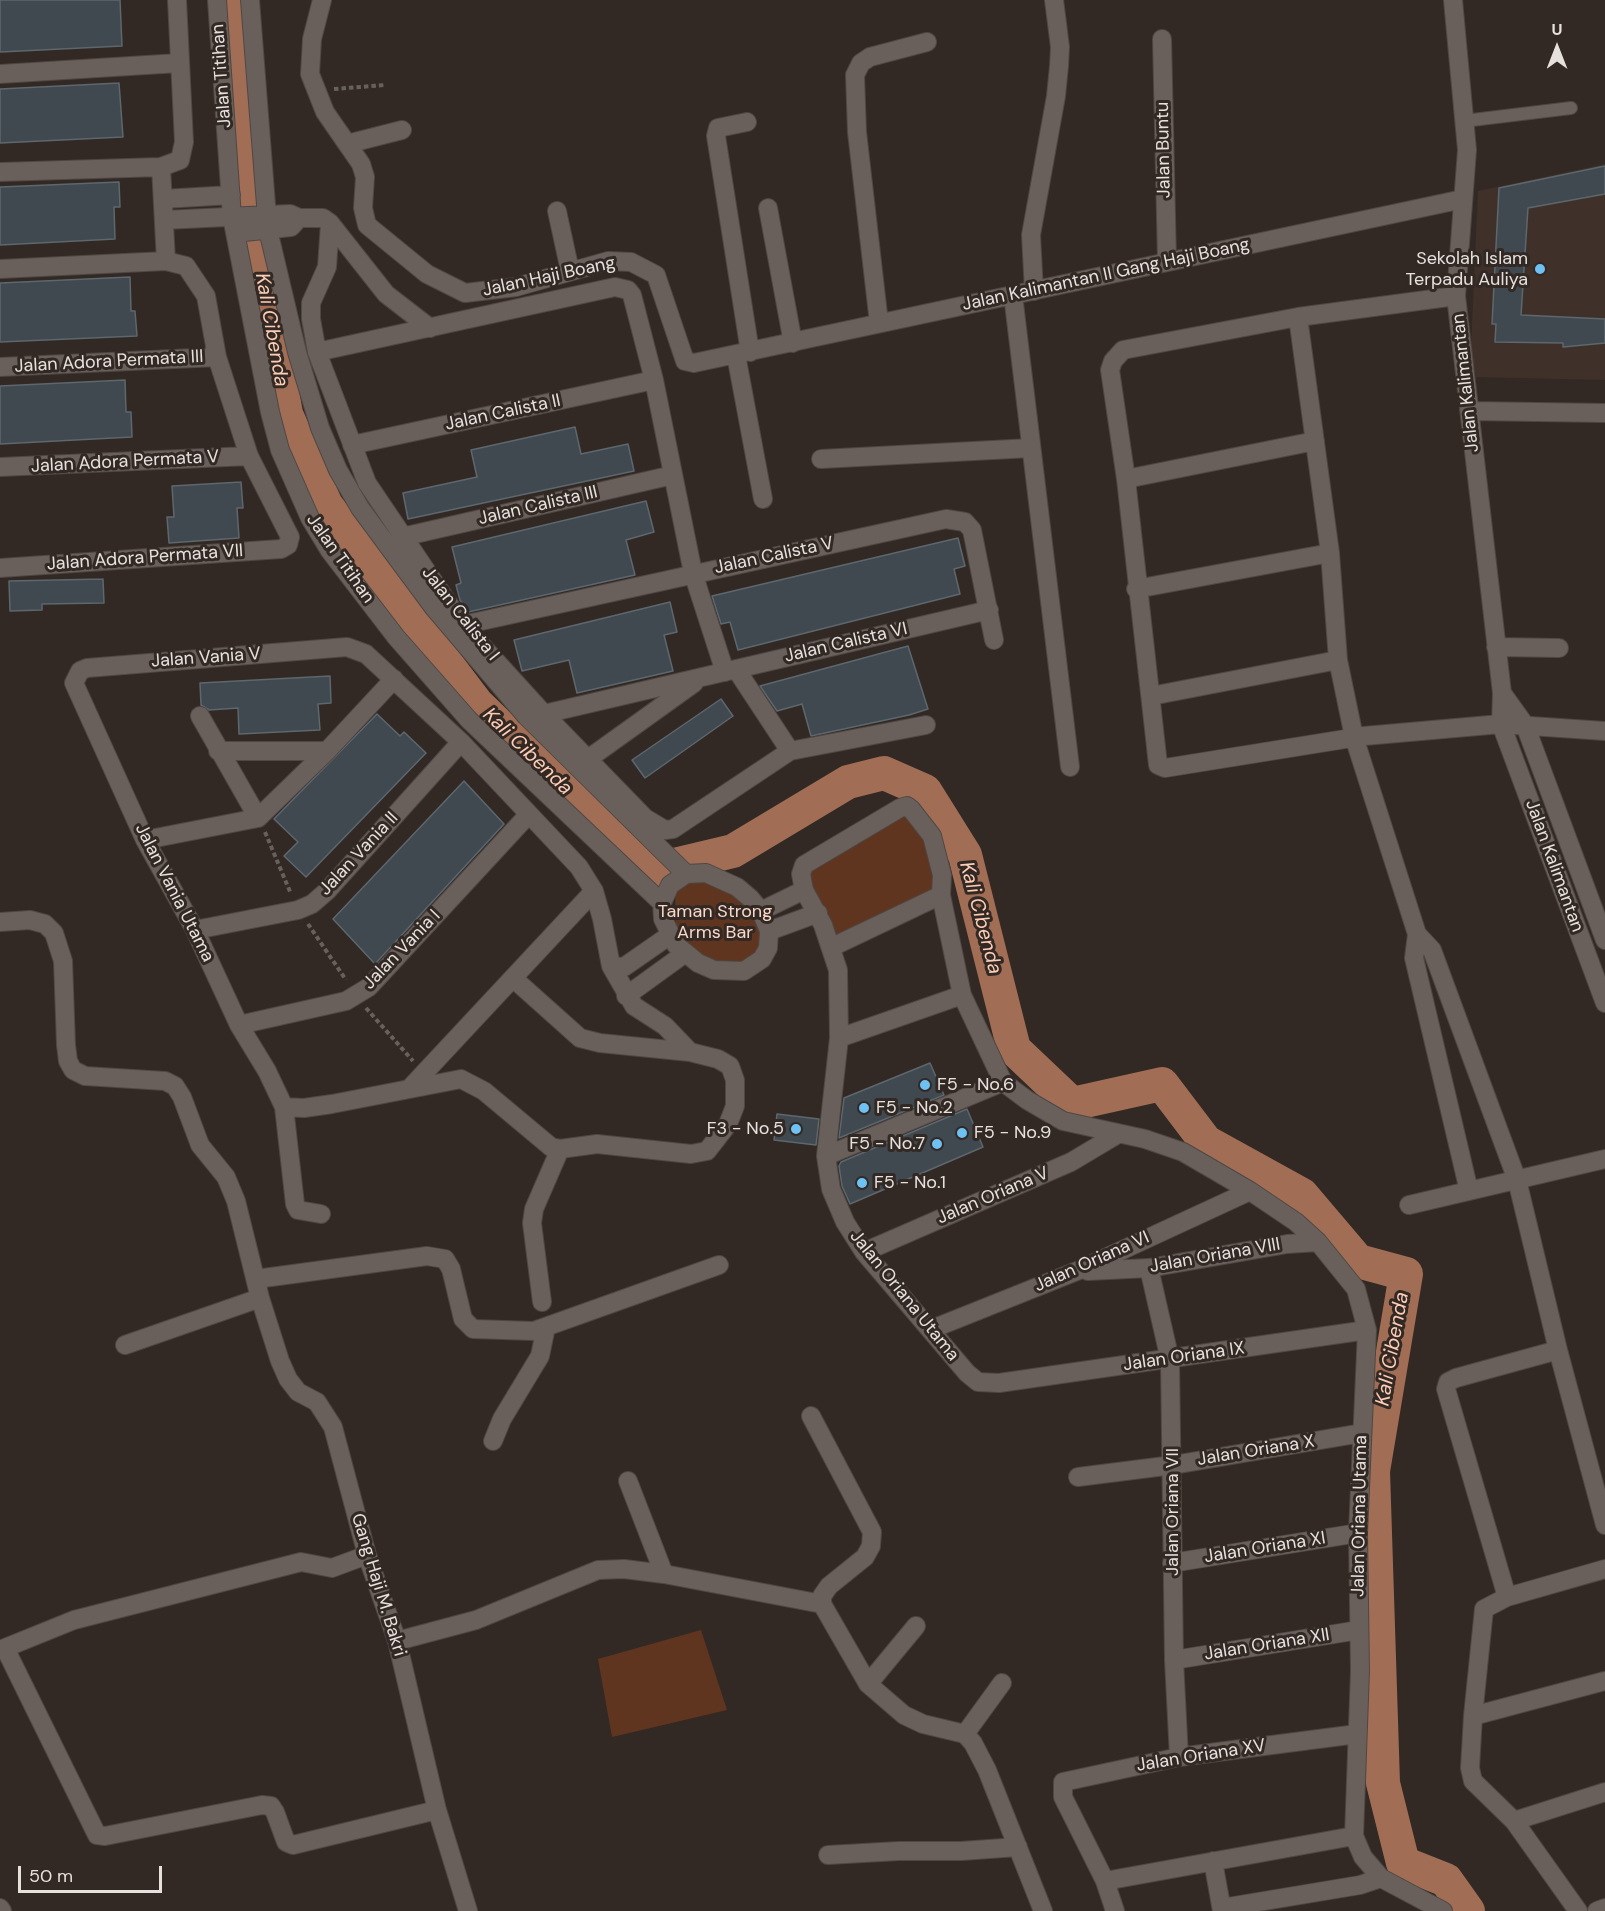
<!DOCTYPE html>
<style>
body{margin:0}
#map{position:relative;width:1605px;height:1911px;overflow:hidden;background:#322924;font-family:"DM Sans",sans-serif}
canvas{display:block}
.north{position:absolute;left:1527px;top:18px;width:60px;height:60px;-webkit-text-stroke:4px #322924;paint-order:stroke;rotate:0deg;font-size:16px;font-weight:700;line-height:24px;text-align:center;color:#e7e1de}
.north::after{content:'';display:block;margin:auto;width:21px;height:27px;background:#e7e1de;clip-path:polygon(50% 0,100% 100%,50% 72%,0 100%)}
.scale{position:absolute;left:18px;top:1866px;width:144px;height:27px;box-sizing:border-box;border:3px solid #e7e1de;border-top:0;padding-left:8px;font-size:18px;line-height:21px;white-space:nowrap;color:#e7e1de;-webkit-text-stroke:4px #322924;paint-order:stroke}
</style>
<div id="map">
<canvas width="1605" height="1911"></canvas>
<div class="north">U</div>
<div class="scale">50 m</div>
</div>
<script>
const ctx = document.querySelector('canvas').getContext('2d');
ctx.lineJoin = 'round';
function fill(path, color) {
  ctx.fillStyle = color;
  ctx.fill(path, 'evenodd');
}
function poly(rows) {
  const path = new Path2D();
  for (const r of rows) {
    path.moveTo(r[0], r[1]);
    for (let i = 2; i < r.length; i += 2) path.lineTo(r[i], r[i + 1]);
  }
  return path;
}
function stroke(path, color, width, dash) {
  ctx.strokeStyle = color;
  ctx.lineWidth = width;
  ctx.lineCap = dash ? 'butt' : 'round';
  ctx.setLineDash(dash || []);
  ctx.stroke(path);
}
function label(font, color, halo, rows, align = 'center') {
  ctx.font = font + ' "DM Sans",sans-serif';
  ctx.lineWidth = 6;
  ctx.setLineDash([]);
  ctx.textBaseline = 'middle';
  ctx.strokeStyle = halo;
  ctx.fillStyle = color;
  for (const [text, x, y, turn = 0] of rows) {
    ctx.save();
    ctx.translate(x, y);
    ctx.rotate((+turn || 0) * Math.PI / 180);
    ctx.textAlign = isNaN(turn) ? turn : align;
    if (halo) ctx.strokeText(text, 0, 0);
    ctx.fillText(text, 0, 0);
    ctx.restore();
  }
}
fill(poly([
 [1605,164,1605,380,1476,377,1471,348,1478,191]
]), '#3f312a');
fill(poly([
 [906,809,929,838,938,894,834,942,805,875],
 [706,873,761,911,762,959,731,972,676,945,675,880],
 [701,1630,727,1710,612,1737,598,1659]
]), '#5f3520');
stroke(poly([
 [229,0,248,198,286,414,326,505,477,704,649,871,733,851,848,782,884,773,925,791,965,855,1014,1049,1072,1104,1162,1084,1206,1142,1302,1195,1358,1261,1406,1274,1373,1471,1383,1783,1403,1863,1446,1880,1468,1911]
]), '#a16e55', 34);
const building = poly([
 [0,0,120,0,122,46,0,52,0,0],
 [119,83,123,137,0,143,0,89,119,83],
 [1605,166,1605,194,1528,208,1521,315,1605,319,1605,343,1563,347,1563,343,1495,342,1496,324,1492,324,1499,188,1605,166],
 [119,182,120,207,114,207,115,239,0,245,0,187,119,182],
 [130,277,131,311,135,311,137,336,0,342,0,283,130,277],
 [125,380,126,412,131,412,132,437,0,444,0,386,125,380],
 [575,427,581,454,628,444,634,471,408,519,403,493,477,477,471,450,575,427],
 [241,482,243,508,237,508,239,538,169,543,167,517,174,517,172,486,241,482],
 [646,501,654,532,626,540,635,575,468,612,460,600,456,585,461,583,452,547,646,501],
 [958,538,965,566,954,569,960,594,738,650,730,622,721,624,712,596,958,538],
 [103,579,104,603,42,604,42,610,10,611,9,581,103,579],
 [670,602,677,632,664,635,673,671,577,693,569,660,522,671,514,640,670,602],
 [908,646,928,709,909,715,811,736,802,704,777,711,760,686,908,646],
 [330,676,331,703,318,704,320,730,239,734,238,708,209,710,201,705,200,683,330,676],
 [721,699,733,716,645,778,632,760,721,699],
 [377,714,400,736,404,732,426,753,306,877,284,856,298,842,274,819,377,714],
 [464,781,504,824,375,964,333,919,464,781],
 [930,1063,944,1095,839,1138,844,1098,930,1063],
 [967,1109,983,1147,850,1204,842,1186,839,1166,841,1162,967,1109],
 [777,1114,819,1119,816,1145,774,1140,777,1114]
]);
fill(building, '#40494f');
stroke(building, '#5d676d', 1.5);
const service = poly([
 [1464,121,1571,108]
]);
const minor = poly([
 [217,0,232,217,270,412,280,450,310,518,330,551,396,637,469,720,662,903],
 [250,0,268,230,297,352,320,428,338,470,360,508,434,608,526,716,686,874],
 [322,0,312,39,310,74,325,112,361,164,365,177,363,208,367,225,427,274,465,293,516,287,608,261,631,262,656,275,685,361,694,363,1463,199],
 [1453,0,1467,150,1456,296,1502,693,1501,724,1605,1003],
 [1162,39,1167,261],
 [0,74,179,63],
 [747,122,718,128,716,136,750,352],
 [347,144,402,130],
 [161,167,166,261],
 [0,172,161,167,180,160,184,142,177,0],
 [163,199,231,195],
 [768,208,793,343],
 [557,211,570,271],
 [164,220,290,214,299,218,323,218,330,223,386,294,430,328],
 [330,223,327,267,311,303,311,319,317,352,367,483,463,625,544,714,645,818,665,830,673,829,790,751,926,725],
 [235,233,291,227,299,218],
 [0,269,166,261,186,266,206,296,217,357,249,456,290,537,288,545,281,549,0,568],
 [1034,291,1031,235,1056,96,1059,66,1060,47,1054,0],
 [1013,295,1070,767],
 [1456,296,1298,317,1123,350,1113,361,1110,370,1126,479,1158,765,1165,768,1364,736,1501,724,1605,731],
 [1298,317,1330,553,1338,660,1354,737,1417,934,1414,958,1469,1191],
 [879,323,857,132,855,75,861,63,870,57,927,42],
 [317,352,615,287,628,290,632,295,654,380,693,573,725,672],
 [736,355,763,499],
 [0,367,217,357],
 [1470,411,1605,413],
 [352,445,654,380],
 [821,459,1031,448],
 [0,467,249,456],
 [1126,479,1315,441],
 [402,537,673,475],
 [1136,589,1330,553],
 [463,625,946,519,965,522,972,530,994,640],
 [347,647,366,654,461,742,579,867,594,891,602,919,611,966,634,1006,665,1026,690,1052,718,1059,730,1066,735,1080,735,1106,728,1124,707,1151,691,1154,597,1144,560,1149,551,1147,484,1091,461,1079,332,1104,304,1108,284,1107,267,1071,239,1025,195,930,145,840,74,683,80,671,87,668,347,647],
 [1496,647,1559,648],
 [736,669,790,751],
 [1502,693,1525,725,1605,940],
 [1151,696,1338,660],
 [544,714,989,610],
 [200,716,258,818],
 [218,751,327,751],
 [588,759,694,683],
 [145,840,258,818,327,751,394,679],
 [706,873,737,887,750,898,761,911,769,931,768,948,762,959,744,971,714,970,698,963,676,945,663,919,662,903,670,885,686,874,706,873],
 [761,911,804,890],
 [0,922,30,920,45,924,54,933,63,961,66,1045,68,1061,73,1070,85,1076,165,1081,175,1086,182,1097,200,1145,226,1177,236,1201,260,1298,280,1361,288,1379,298,1392,317,1402,333,1427,367,1555,397,1641,437,1810,468,1911],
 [195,930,298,910,312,904,327,891,461,742],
 [769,931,818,913],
 [1417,934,1432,950,1517,1180,1558,1350,1605,1525],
 [832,947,941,895],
 [611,966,624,967,670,935],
 [514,979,580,1038,600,1043,690,1052],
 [626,996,684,954],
 [239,1025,346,1001,369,987,529,814],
 [839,1038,962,995],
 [411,1087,594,891],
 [284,1107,295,1204,298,1210,321,1214],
 [826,1156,1003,1082],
 [1409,1205,1605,1159],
 [864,1252,1071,1162,1118,1134],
 [1149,1268,1170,1360,1174,1660,1179,1757],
 [1088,1271,1149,1268,1287,1244,1318,1242],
 [256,1279,427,1256,445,1259,451,1269,463,1319,473,1329,534,1331,719,1265],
 [542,1302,532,1223,534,1209,560,1149],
 [932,1329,1077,1271,1250,1191],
 [1367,1330,999,1383,978,1382,967,1373,864,1252,845,1222,831,1189,826,1156,839,1038,838,970,823,925,804,890,801,874,804,865,900,808,907,806,911,809,932,836,942,875,941,895,962,995,1003,1082,1027,1100,1063,1121,1145,1139,1183,1152,1250,1191,1296,1222,1318,1242,1356,1289,1367,1330,1358,1533,1360,1671,1354,1836,1363,1857,1381,1878,1443,1911],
 [125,1345,260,1298],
 [811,1416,872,1532,871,1546,865,1557,829,1586,822,1596,822,1604,868,1684,904,1715,923,1724,965,1734,973,1743,987,1770,1043,1911],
 [493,1441,502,1419,540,1356,546,1327],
 [1078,1477,1173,1465,1362,1433],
 [628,1481,664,1574],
 [1172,1563,1358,1533],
 [1507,1597,1446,1389,1448,1382,1456,1378,1558,1350],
 [397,1641,476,1620,598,1570,624,1569,664,1574,822,1604],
 [5,1648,97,1835,105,1836,262,1805,271,1806,275,1812,286,1842,293,1845,437,1810],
 [0,1650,74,1620,301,1562,332,1568,367,1555],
 [1174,1660,1359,1630],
 [868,1684,916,1626],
 [1473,1716,1605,1681],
 [965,1734,1002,1683],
 [1514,1821,1605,1792],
 [828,1855,899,1851,961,1851,1018,1847],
 [1213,1861,1222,1911],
 [1105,1881,1354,1836],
 [1222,1908,1360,1885,1381,1878],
 [1115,1911,1105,1881,1063,1797,1063,1782,1179,1757,1357,1734],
 [1578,1911,1514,1821,1473,1781,1470,1768,1473,1716,1484,1609,1507,1597,1605,1569],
 [1597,1911,1605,1908]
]);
const tertiary = poly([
 [0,1908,2,1911]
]);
stroke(service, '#4f4744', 14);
stroke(minor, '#4f4744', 20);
stroke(tertiary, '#4f4744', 20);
stroke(poly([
 [334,89,385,85],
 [265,832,291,894],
 [308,924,346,980],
 [366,1008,413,1061]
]), '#68605c', 4, [4.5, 3]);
stroke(service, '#6a605b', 12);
stroke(minor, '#6a605b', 18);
stroke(tertiary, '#6a605b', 18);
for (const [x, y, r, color] of [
 [1540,269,6,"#6ec2f3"],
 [925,1085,6,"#6ec2f3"],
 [864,1108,6,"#6ec2f3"],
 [796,1129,6,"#6ec2f3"],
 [962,1133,6,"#6ec2f3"],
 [937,1144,6,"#6ec2f3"],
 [862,1183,6,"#6ec2f3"]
]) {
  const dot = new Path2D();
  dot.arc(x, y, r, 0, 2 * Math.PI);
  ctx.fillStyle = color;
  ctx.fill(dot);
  stroke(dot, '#322924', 2);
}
label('18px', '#e7e1de', '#322924', [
 ["Jalan Titihan",222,76,-94],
 ["Jalan Buntu",1164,150,-91],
 ["Jalan Kalimantan II Gang Haji Boang",1106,275,-12],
 ["Jalan Haji Boang",549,277,-12],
 ["Jalan Adora Permata III",109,362,-3],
 ["Jalan Kalimantan",1466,383,-96],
 ["Jalan Calista II",503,413,-12],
 ["Jalan Adora Permata V",125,462,-3],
 ["Jalan Calista III",538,506,-13],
 ["Jalan Calista V",774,556,-12],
 ["Jalan Adora Permata VII",145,558,-4],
 ["Jalan Titihan",340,559,55],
 ["Jalan Calista I",460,614,52],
 ["Jalan Calista VI",846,643,-13],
 ["Jalan Vania V",206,658,-4],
 ["Jalan Vania II",359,854,-47],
 ["Jalan Kalimantan",1554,866,70],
 ["Jalan Vania Utama",174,893,63],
 ["Jalan Vania I",402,950,-46],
 ["Jalan Oriana V",993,1196,-23],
 ["Jalan Oriana VIII",1215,1256,-10],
 ["Jalan Oriana VI",1092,1262,-24],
 ["Jalan Oriana Utama",904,1296,51],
 ["Jalan Oriana IX",1184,1357,-8],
 ["Jalan Oriana X",1256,1451,-9],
 ["Jalan Oriana VII",1173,1512,-90],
 ["Jalan Oriana Utama",1360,1516,-89],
 ["Jalan Oriana XI",1265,1548,-9],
 ["Gang Haji M. Bakri",378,1585,73],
 ["Jalan Oriana XII",1267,1645,-9],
 ["Jalan Oriana XV",1201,1756,-9]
]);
label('18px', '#e7e1de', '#322924', [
 ["Sekolah Islam",1528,259,"right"],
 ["Terpadu Auliya",1528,280,"right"],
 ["F5 - No.6",937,1085],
 ["F5 - No.2",876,1108],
 ["F3 - No.5",784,1129,"right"],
 ["F5 - No.9",974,1133],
 ["F5 - No.7",925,1144,"right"],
 ["F5 - No.1",874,1183]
], 'left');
label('18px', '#f9d8c9', '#322924', [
 ["Taman Strong",715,912],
 ["Arms Bar",715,933]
]);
label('italic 20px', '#fdcdb6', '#322924', [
 ["Kali Cibenda",271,330,80],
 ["Kali Cibenda",527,752,44],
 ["Kali Cibenda",980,918,75],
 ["Kali Cibenda",1393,1349,-80]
]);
</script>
